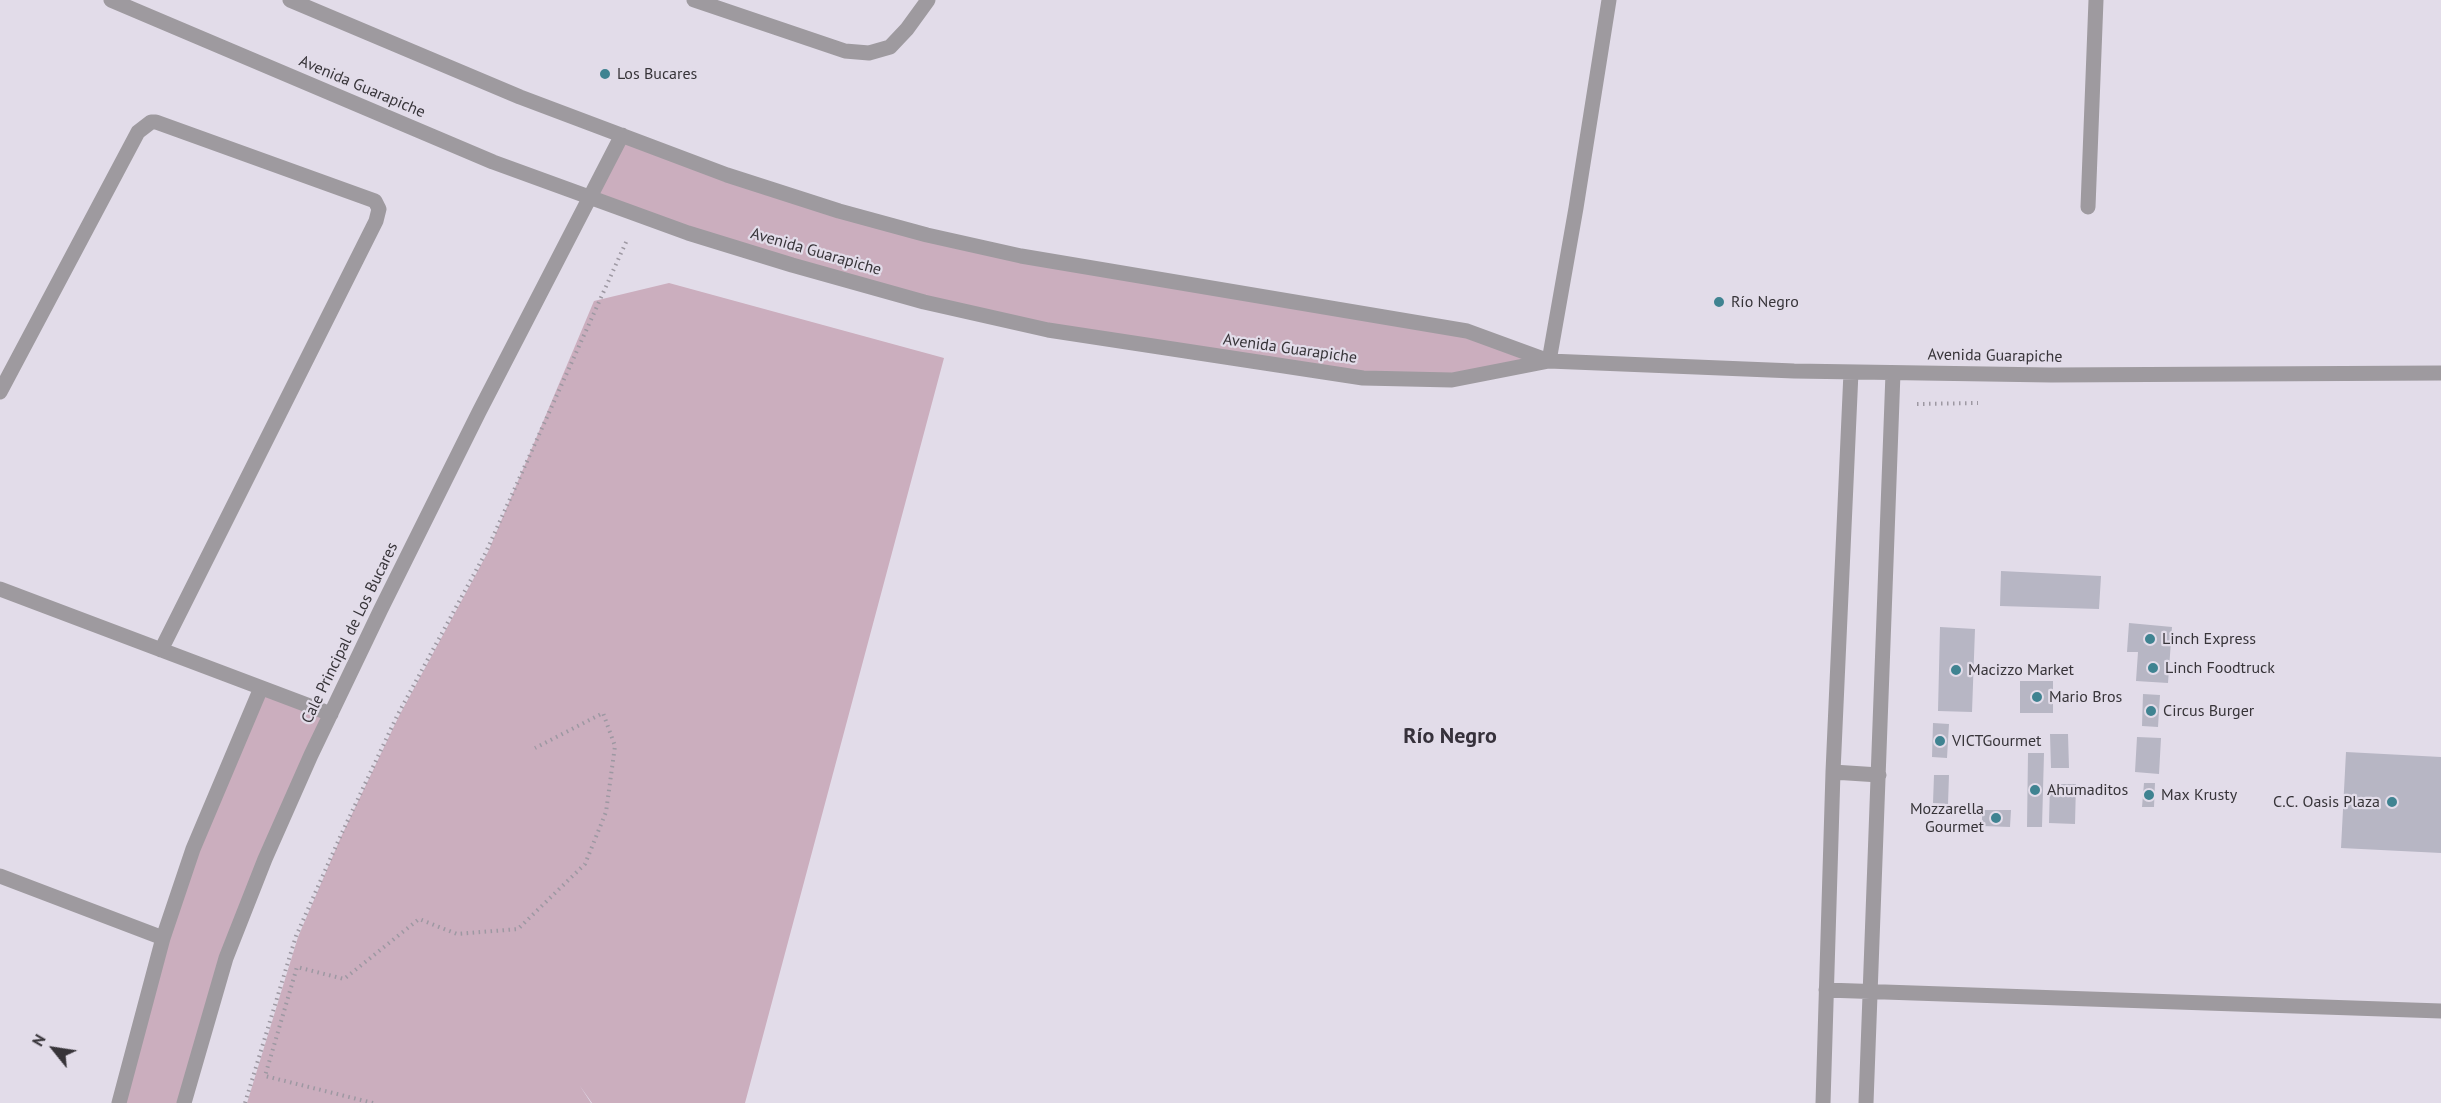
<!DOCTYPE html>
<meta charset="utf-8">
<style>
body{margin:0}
#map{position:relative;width:2441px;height:1103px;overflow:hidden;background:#e2dce9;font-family:"PT Sans",sans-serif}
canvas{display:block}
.north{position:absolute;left:24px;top:1019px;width:60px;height:60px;-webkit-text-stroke:4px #e2dce9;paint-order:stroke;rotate:300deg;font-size:16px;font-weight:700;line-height:24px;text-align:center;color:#373439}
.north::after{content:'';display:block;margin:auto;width:21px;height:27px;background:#373439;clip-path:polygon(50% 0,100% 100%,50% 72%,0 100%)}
</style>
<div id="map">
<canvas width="2441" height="1103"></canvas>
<div class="north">N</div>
</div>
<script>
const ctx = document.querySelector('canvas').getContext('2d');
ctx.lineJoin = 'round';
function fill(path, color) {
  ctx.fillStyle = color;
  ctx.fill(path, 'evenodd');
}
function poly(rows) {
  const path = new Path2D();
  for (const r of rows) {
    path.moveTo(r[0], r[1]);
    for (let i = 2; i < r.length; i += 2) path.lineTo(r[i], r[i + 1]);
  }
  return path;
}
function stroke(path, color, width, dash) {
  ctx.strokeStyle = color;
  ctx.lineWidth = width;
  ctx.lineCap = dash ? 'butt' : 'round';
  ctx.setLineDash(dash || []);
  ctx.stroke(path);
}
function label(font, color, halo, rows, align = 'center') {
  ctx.font = font + ' "PT Sans",sans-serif';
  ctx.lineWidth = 4.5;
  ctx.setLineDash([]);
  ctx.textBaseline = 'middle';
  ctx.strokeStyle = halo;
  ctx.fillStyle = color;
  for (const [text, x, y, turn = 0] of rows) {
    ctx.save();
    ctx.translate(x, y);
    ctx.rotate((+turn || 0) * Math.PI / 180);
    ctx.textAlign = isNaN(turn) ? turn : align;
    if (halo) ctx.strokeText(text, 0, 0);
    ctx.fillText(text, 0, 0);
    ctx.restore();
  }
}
fill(poly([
 [622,135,927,235,1467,331,1549,361,1452,380,1363,378,924,302,592,198],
 [669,283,944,358,745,1103,592,1103,580,1086,591,1103,247,1103,298,937,341,837,399,716,488,552,594,301],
 [261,688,331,714,265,859,184,1103,119,1103,163,938]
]), '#cbaebe');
fill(poly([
 [2001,571,2101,576,2099,609,2000,606],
 [2129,623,2172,627,2168,683,2136,681,2138,652,2127,652],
 [1940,627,1975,629,1972,712,1938,711],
 [2020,681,2053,681,2053,713,2020,713],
 [2143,694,2160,695,2158,727,2142,726],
 [1933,723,1949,724,1947,758,1932,757],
 [2050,734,2068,734,2069,768,2051,768],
 [2137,737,2161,738,2159,774,2135,772],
 [2346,752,2441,757,2441,853,2341,848],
 [2028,753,2044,753,2042,827,2027,827],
 [1934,775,1949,775,1948,804,1933,803],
 [2144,783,2155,783,2154,807,2142,807],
 [2050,784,2076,784,2075,824,2049,823],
 [1982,810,2011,810,2010,827,1982,826]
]), '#b7b6c4');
stroke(poly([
 [1917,404,1978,403],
 [245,1103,296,936,340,837,397,716,486,552,627,240],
 [373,1103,265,1076,297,967,344,979,419,919,457,934,518,929,585,864,606,812,615,746,603,713,535,748]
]), '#9d98a2', 4, [1.5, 4.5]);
stroke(poly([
 [111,0,493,162,688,233,792,265,924,302,1048,330,1363,378,1452,380,1549,361,1794,371,2051,375,2441,373],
 [290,0,520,97,727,175,839,211,927,235,1021,256,1467,331,1549,361],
 [694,0,845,51,869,53,890,47,907,29,928,0],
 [2088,207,2096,0],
 [1549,361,1576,208,1609,0],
 [0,392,138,132,151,122,156,122,375,201,379,209,376,221,161,650],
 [0,589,331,714],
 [1833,772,1879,775],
 [0,876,163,938],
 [1826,990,2441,1011],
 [119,1103,163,938,193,849,261,688],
 [184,1103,226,958,265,859,311,755,381,609,479,412,622,135],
 [1823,1103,1833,772,1851,372],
 [1866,1103,1893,373]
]), '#9e9a9f', 15);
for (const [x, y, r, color] of [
 [605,74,6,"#3f8391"],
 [1719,302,6,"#3f8391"],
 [2150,639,6,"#3f8391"],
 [2153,668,6,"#3f8391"],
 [1956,670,6,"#3f8391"],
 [2037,697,6,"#3f8391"],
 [2151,711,6,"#3f8391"],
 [1940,741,6,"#3f8391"],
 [2035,790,6,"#3f8391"],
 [2149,795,6,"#3f8391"],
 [2392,802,6,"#3f8391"],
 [1996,818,6,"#3f8391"]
]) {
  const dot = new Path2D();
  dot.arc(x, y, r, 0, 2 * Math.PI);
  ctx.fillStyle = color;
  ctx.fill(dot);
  stroke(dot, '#e2dce9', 2);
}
label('16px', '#373439', '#e2dce9', [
 ["Los Bucares",617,74],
 ["Río Negro",1731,302],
 ["Linch Express",2162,639],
 ["Linch Foodtruck",2165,668],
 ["Macizzo Market",1968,670],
 ["Mario Bros",2049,697],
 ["Circus Burger",2163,711],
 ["VICTGourmet",1952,741],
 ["Ahumaditos",2047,790],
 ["Max Krusty",2161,795],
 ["C.C. Oasis Plaza",2380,802,"right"],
 ["Mozzarella",1984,809,"right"],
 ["Gourmet",1984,827,"right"]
], 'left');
label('16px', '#373439', '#e2dce9', [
 ["Avenida Guarapiche",362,87,23],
 ["Avenida Guarapiche",816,252,16],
 ["Avenida Guarapiche",1290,349,8],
 ["Avenida Guarapiche",1995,356,1],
 ["Cale Principal de Los Bucares",350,633,-64]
]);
label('bold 22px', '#36313b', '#e2dce9', [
 ["Río Negro",1450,737]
]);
</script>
